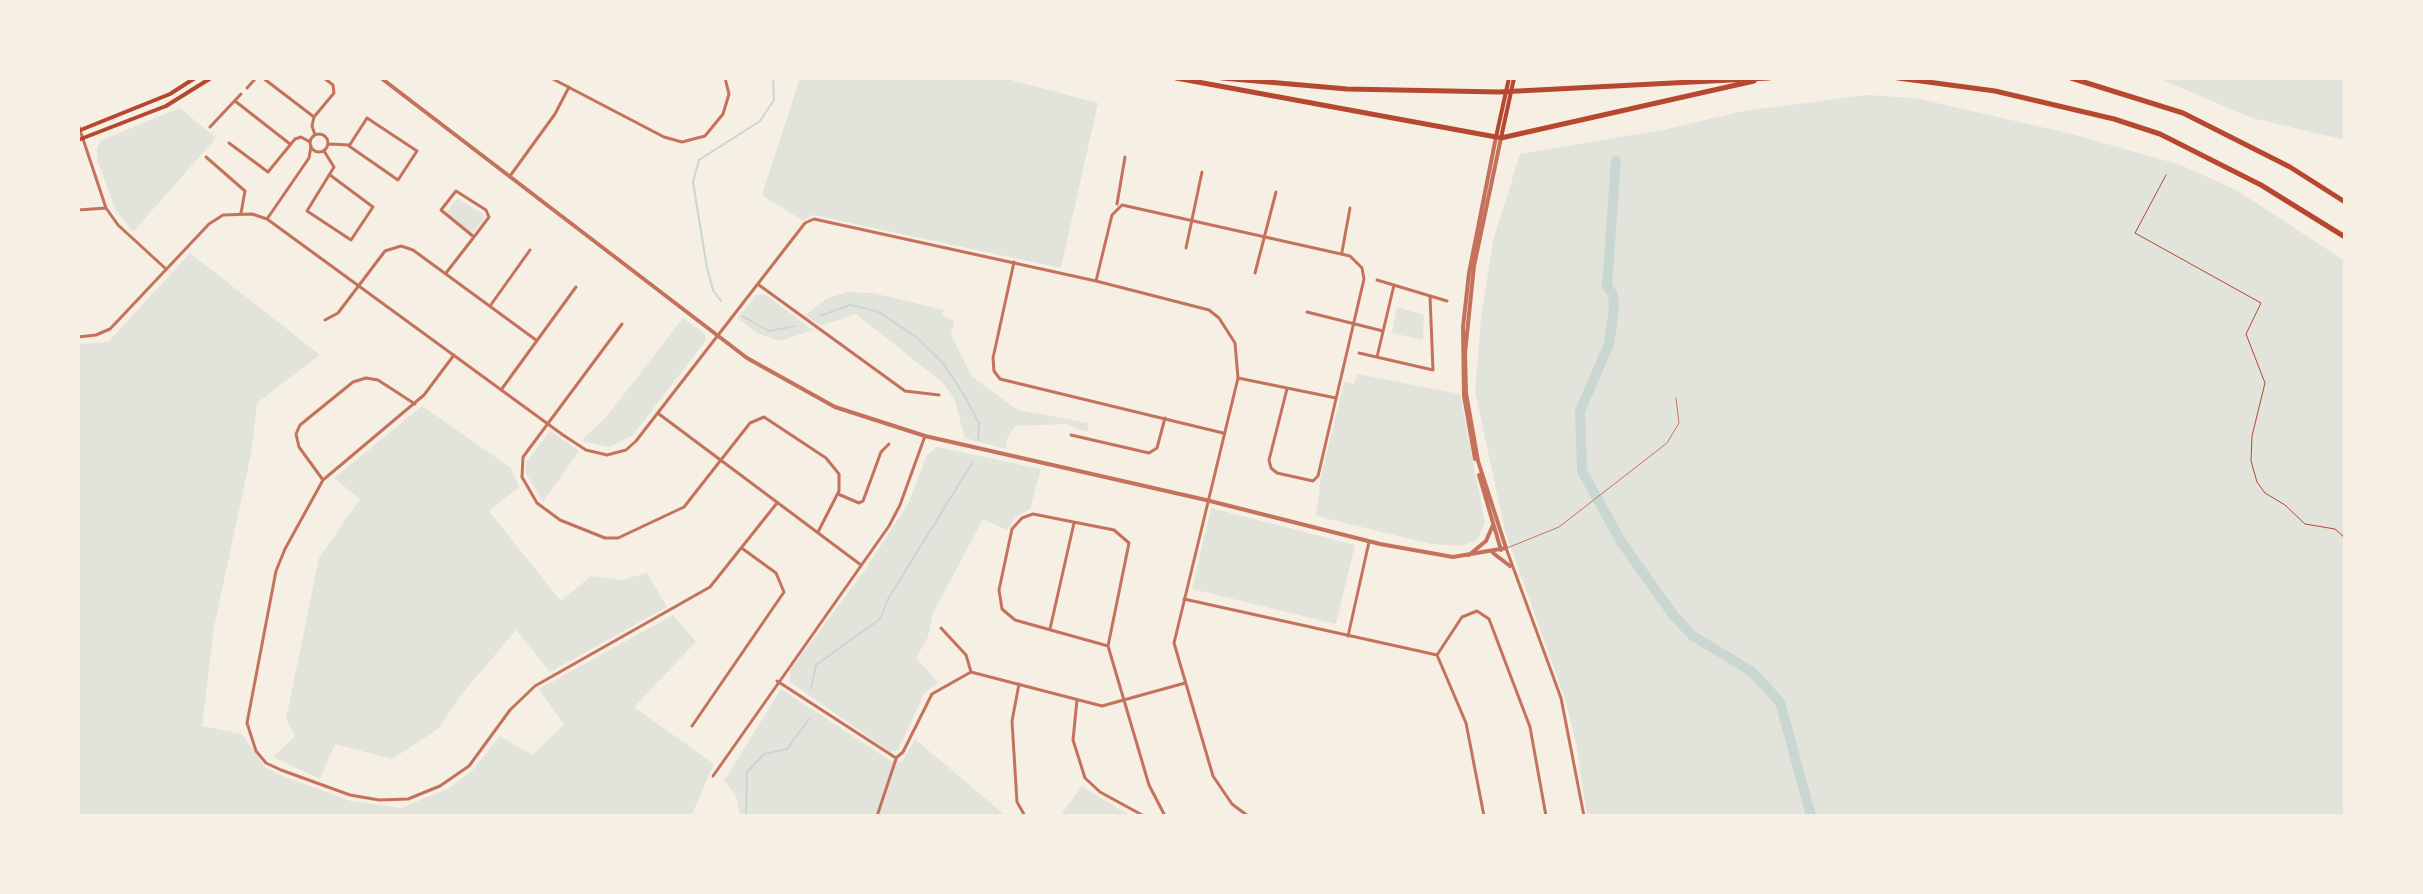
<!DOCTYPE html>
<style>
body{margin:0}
#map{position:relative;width:2423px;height:894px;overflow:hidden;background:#f6efe4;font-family:"Titillium Web",sans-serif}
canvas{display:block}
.frame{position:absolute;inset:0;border:80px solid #f6efe4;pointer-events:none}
</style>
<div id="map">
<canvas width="2423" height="894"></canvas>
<div class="frame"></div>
</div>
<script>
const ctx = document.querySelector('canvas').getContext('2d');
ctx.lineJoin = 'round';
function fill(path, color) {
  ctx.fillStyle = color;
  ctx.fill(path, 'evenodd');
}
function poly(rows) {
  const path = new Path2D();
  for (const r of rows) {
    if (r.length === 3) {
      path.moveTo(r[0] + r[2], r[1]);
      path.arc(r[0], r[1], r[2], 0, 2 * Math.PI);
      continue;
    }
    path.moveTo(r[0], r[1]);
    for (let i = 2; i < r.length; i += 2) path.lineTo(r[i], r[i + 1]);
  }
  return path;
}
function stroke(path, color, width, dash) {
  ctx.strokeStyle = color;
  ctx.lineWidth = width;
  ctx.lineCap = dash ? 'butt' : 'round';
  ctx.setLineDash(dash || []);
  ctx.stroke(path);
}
fill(poly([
 [800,78,1003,78,1098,103,1061,268,813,215,803,221,762,195],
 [2158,78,2345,78,2345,140,2252,118],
 [1866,95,1915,98,2072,134,2181,165,2238,191,2345,261,2345,816,1587,816,1576,743,1565,699,1505,531,1475,391,1481,318,1493,241,1520,154,1667,129,1744,111],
 [180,108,216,138,133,232,115,209,97,159,97,147,102,140],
 [457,198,483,214,484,219,472,234,446,213],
 [190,253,320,355,257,403,251,454,214,627,202,726,242,734,266,768,280,775,351,801,401,808,449,788,471,772,500,736,532,755,564,725,539,689,673,615,696,642,634,707,714,764,691,816,78,816,78,344,108,342],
 [847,292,873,293,944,310,942,315,954,321,951,335,972,377,1018,410,1089,423,1087,432,1066,424,1015,426,1007,439,1006,449,965,438,954,398,943,383,856,314,820,326,805,315,826,299],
 [757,295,766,295,813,330,780,341,759,334,737,318],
 [1397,307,1424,315,1423,340,1392,333],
 [683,318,705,334,706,340,633,435,609,447,581,441,608,415],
 [1357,374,1460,394,1485,523,1477,540,1462,546,1431,544,1316,516,1321,476,1344,382,1354,384],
 [422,406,511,468,519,487,489,511,561,601,591,576,621,580,647,573,667,607,550,672,516,630,461,695,438,729,392,759,335,744,320,779,273,757,295,736,286,719,319,558,360,499,334,478],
 [550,431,579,451,543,502,525,472,527,461],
 [937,447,1041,469,1030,509,1015,518,1007,530,983,519,933,613,928,637,916,658,938,682,924,694,898,750,890,752,790,682,790,670,867,567,909,502,927,455],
 [1211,508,1355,545,1336,624,1192,589],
 [781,689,891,761,902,762,915,739,1006,816,740,816,736,795,724,781],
 [1082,786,1130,816,1060,816]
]), '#e2e4dc');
stroke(poly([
 [721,301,713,290,707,268,693,182,699,160,760,121,774,100,773,78],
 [742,316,769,331,795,326],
 [820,316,850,305,860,307,879,312,916,337,943,363,964,395,979,423,978,440],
 [811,688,816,665,880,619,888,599,972,463],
 [746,816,747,772,764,754,787,749,810,718]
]), '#c9d6d2', 2);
stroke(poly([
 [1616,161,1607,286,1613,295,1614,309,1609,344,1580,411,1582,471,1622,543,1674,616,1693,636,1751,671,1780,702,1811,816]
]), '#c9d6d2', 10);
stroke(poly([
 [2166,175,2135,233,2261,303,2246,334,2265,383,2252,436,2251,461,2257,482,2265,493,2285,505,2305,524,2335,529,2343,536,2345,544]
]), '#b5482f', 1);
stroke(poly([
 [1507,548,1559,527,1667,443,1679,423,1676,398]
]), '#c5725c', 1);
stroke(poly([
 [263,78,314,117],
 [551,78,664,137,682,142,705,136,723,114,729,94,725,78],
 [247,88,256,78],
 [235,101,290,144],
 [367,118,417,151,398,180,349,146,367,118],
 [78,124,106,208,118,225,166,269],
 [210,127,241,94],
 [319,143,9],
 [315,135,312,126,314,117,334,93,333,85,324,78],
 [229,143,268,172,295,139,301,137,310,142],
 [329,144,349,145],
 [324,151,334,167,307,211,351,240,373,207,330,175],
 [206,157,245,191,241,213],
 [510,176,555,114,569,87],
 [1117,204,1125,157],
 [78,210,106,208],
 [267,219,309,158,311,146],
 [1186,248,1202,172],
 [1342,252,1350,208],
 [1014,262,993,358,994,371,1000,379,1223,433],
 [446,273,474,237,489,217,486,210,456,191,441,210,474,237],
 [1255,273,1276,192],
 [1377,280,1447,301],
 [1096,281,1112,215,1122,205,1350,256,1362,268,1364,279,1318,476,1313,481,1277,473,1271,468,1269,460,1287,389],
 [759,285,905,391,939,395],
 [490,306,530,250],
 [1307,312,1383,331],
 [325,320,338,313,385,251,401,246,413,250,536,340],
 [622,324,523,457,522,477,537,503,560,520,605,538,618,538,684,507,750,423,764,417,826,458,839,474,839,491,818,532],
 [78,337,96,335,110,329,209,224,223,215,252,214,267,219,563,435,586,450,607,455,626,450,636,441,805,223,814,219,1096,281,1209,310,1219,318,1235,343,1238,378,1174,643,1213,776,1232,804,1248,816],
 [1359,353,1433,370,1430,296],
 [454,355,424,395,323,480,285,549,276,571,247,723,256,751,266,763,281,770,350,795,379,800,408,799,440,786,469,766,510,710,535,686,710,587,777,503],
 [1377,357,1394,285],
 [1238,378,1336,398],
 [501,390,576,287],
 [659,414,861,565],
 [1071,435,1149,453,1157,448,1165,418],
 [323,480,299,447,296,434,300,425,353,382,366,378,378,380,415,404],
 [838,494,859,503,863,501,881,452,889,444],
 [1506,548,1561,698,1584,816],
 [1184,599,1437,655,1466,723,1484,816],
 [941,628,966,655,971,672],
 [1050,629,1074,523],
 [1348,636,1369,542],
 [1108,646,1015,620,1002,609,999,590,1012,529,1022,518,1033,514,1114,530,1129,543,1108,646,1149,785,1165,816],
 [1437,655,1462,617,1477,611,1489,619,1530,727,1546,816],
 [777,681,896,758,903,752,932,694,971,672,1102,706,1185,683],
 [1019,684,1012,721,1017,802,1025,816],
 [1077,700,1073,740,1085,778,1100,792,1144,816],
 [692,726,784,592,776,573,743,549],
 [713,776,889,526,900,505,925,436],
 [877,816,896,759]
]), '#c5725c', 3);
stroke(poly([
 [381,78,747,358,835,407,925,436,1206,500,1380,544,1453,557,1506,548,1478,461,1466,393,1465,353,1474,266,1501,138],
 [1475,459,1464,396,1463,327,1469,273,1496,137],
 [1479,475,1501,550],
 [1493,553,1510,566],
 [1469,555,1486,541,1493,525]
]), '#c5725c', 4);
stroke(poly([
 [1509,78,1496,137,1501,138,1514,78],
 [78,131,170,94,195,78],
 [78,140,166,106,211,78]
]), '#b5482f', 4);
stroke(poly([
 [1176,78,1496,137],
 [1222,78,1347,89,1499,92,1769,78],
 [1898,78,1995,91,2114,119,2160,134,2261,185,2345,237],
 [2071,78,2183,113,2290,167,2345,202],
 [1501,138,1754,81]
]), '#b5482f', 5);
</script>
